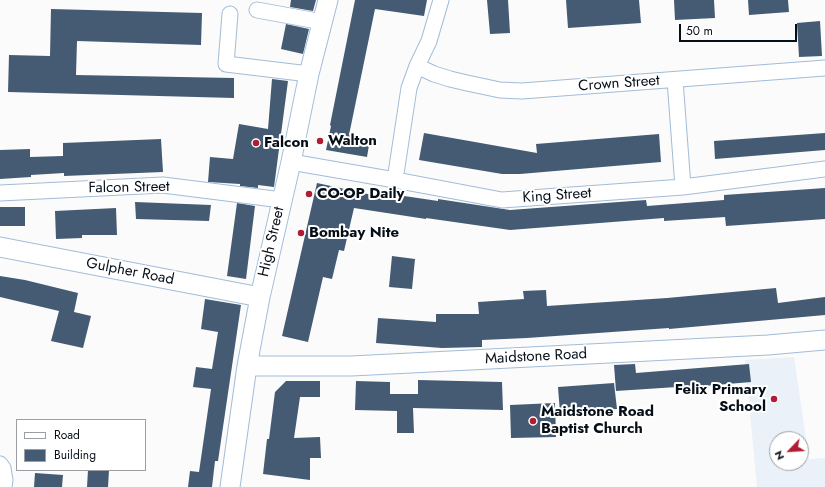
<!DOCTYPE html>
<style>
body{margin:0}
#map{position:relative;width:825px;height:487px;overflow:hidden;background:#fbfbfb;font-family:Jost,sans-serif}
canvas{display:block}
.legend{position:absolute;left:16px;top:419px;width:130px;height:52px;box-sizing:border-box;background:#fff;border:1px solid #9b9fa3;margin:0;padding:5px 7px;list-style:none;font-size:12px;color:#060e18}
.legend li{display:flex;align-items:center;gap:8px;height:20px}
.legend b{width:20px;border:1px solid #9b9fa3}
.north{position:absolute;left:769px;top:431px;width:40px;height:40px;box-sizing:border-box;background:#fff;border:1px solid #9b9fa3;border-radius:50%;rotate:245deg;font-size:11px;font-weight:700;line-height:16px;text-align:center;color:#060e18}
.north::after{content:'';display:block;margin:auto;width:14px;height:18px;background:#b01d32;clip-path:polygon(50% 0,100% 100%,50% 72%,0 100%)}
.scale{position:absolute;left:679px;top:24px;width:118px;height:18px;box-sizing:border-box;border:2px solid #060e18;border-top:0;padding-left:5px;font-size:12px;line-height:14px;white-space:nowrap;color:#060e18;-webkit-text-stroke:3px #fff;paint-order:stroke}
</style>
<div id="map">
<canvas width="825" height="487"></canvas>
<ul class="legend">
<li><b style="height:5px;background:#fff"></b>Road</li>
<li><b style="height:11px;background:#445b73"></b>Building</li>
</ul>
<div class="north">N</div>
<div class="scale">50 m</div>
</div>
<script>
const ctx = document.querySelector('canvas').getContext('2d');
ctx.lineJoin = 'round';
function fill(path, color) {
  ctx.fillStyle = color;
  ctx.fill(path, 'evenodd');
}
function poly(rows) {
  const path = new Path2D();
  for (const r of rows) {
    path.moveTo(r[0], r[1]);
    for (let i = 2; i < r.length; i += 2) path.lineTo(r[i], r[i + 1]);
  }
  return path;
}
function stroke(path, color, width, dash) {
  ctx.strokeStyle = color;
  ctx.lineWidth = width;
  ctx.lineCap = dash ? 'butt' : 'round';
  ctx.setLineDash(dash || []);
  ctx.stroke(path);
}
function label(font, color, halo, rows, align = 'center') {
  ctx.font = font + ' Jost,sans-serif';
  ctx.lineWidth = 4;
  ctx.setLineDash([]);
  ctx.textBaseline = 'middle';
  ctx.strokeStyle = halo;
  ctx.fillStyle = color;
  for (const [text, x, y, turn = 0] of rows) {
    ctx.save();
    ctx.translate(x, y);
    ctx.rotate((+turn || 0) * Math.PI / 180);
    ctx.textAlign = isNaN(turn) ? turn : align;
    if (halo) ctx.strokeText(text, 0, 0);
    ctx.fillText(text, 0, 0);
    ctx.restore();
  }
}
fill(poly([
 [794,357,809,459,825,458,825,487,757,487,745,360],
 [777,439,801,439,801,463,777,463]
]), '#eaf1f8');
fill(poly([
 [291,0,316,0,313,11,290,7],
 [355,0,427,0,424,16,375,9,349,135,370,139,367,157,326,150,331,126,330,125],
 [487,0,508,0,510,33,490,34],
 [566,0,639,0,641,23,568,28],
 [674,0,714,0,715,18,675,20],
 [748,0,788,0,789,12,749,15],
 [51,9,202,13,201,45,77,41,76,75,234,78,234,98,8,92,9,55,50,56],
 [820,21,822,56,799,57,797,23],
 [286,24,309,29,303,54,281,49],
 [272,79,288,81,274,187,258,185,258,188,240,186,240,184,208,182,210,157,233,159,239,124,268,129],
 [424,133,537,153,536,144,659,134,661,162,520,174,502,174,419,160],
 [825,133,825,150,715,159,714,141],
 [161,139,163,172,64,176,64,173,31,175,31,177,0,179,0,150,30,149,30,157,63,156,63,143],
 [317,183,377,196,377,192,438,201,438,199,510,210,646,200,647,206,724,200,724,195,825,188,825,219,726,226,725,217,664,221,664,218,510,230,426,218,426,219,354,208,344,251,339,250,332,279,323,277,308,342,282,336],
 [135,202,211,205,209,221,136,219],
 [237,203,255,206,246,279,227,276],
 [0,207,25,207,25,226,0,226],
 [116,208,117,235,82,235,82,238,56,239,55,211],
 [392,256,415,259,412,289,389,287],
 [0,276,25,280,78,293,74,312,91,316,83,348,51,341,59,311,0,297],
 [776,288,778,303,825,297,825,315,669,329,669,328,527,338,482,340,482,347,442,348,376,343,378,318,436,322,436,314,479,314,478,302,524,299,523,291,546,290,547,306,667,298],
 [205,299,241,305,218,461,215,461,212,487,188,487,190,471,199,472,211,389,193,387,196,367,212,369,218,332,201,329],
 [635,364,636,373,749,364,751,382,692,387,692,386,616,391,614,365],
 [418,380,502,382,503,410,413,408,414,433,397,433,397,411,355,410,356,381,390,382,390,394,418,394],
 [286,381,320,381,320,397,300,397,294,438,320,437,321,458,310,458,310,480,263,474,267,439,269,439,275,392],
 [614,383,617,409,560,413,558,387],
 [555,403,556,437,511,438,510,405],
 [88,470,109,470,108,487,87,487],
 [35,473,63,475,62,487,34,487]
]), '#445b73');
const minor = poly([
 [257,10,323,22],
 [230,14,226,64,309,74],
 [417,66,434,74,450,79,467,83,500,90,522,91,825,68],
 [675,80,683,187],
 [291,162,395,180,502,200,683,187,825,169],
 [395,180,409,88,417,66,429,41,441,0],
 [0,193,163,185,282,200],
 [0,464,3,468,5,480,4,487]
]);
const tertiary = poly([
 [0,247,260,297],
 [247,366,351,366,768,345,825,340],
 [230,487,247,366,260,297,291,162,309,74,328,0]
]);
stroke(minor, '#a2bcd8', 17);
stroke(tertiary, '#a2bcd8', 21);
stroke(minor, '#fff', 15);
stroke(tertiary, '#fff', 19);
for (const [x, y, r, color] of [
 [320,141,4,"#b01d32"],
 [256,143,4,"#b01d32"],
 [309,194,4,"#b01d32"],
 [301,233,4,"#b01d32"],
 [774,399,4,"#b01d32"],
 [533,421,4,"#b01d32"]
]) {
  const dot = new Path2D();
  dot.arc(x, y, r, 0, 2 * Math.PI);
  ctx.fillStyle = color;
  ctx.fill(dot);
  stroke(dot, '#fff', 1.5);
}
label('15px', '#060e18', '#fff', [
 ["Crown Street",619,84,-4],
 ["Falcon Street",129,188,-1],
 ["King Street",557,196,-4],
 ["High Street",272,242,-77],
 ["Gulpher Road",130,272,11],
 ["Maidstone Road",536,357,-3]
]);
label('bold 15px', '#060e18', '#fff', [
 ["Walton",328,141],
 ["Falcon",264,143],
 ["CO-OP Daily",317,194],
 ["Bombay Nite",309,233],
 ["Felix Primary",766,390,"right"],
 ["School",766,407,"right"],
 ["Maidstone Road",541,412],
 ["Baptist Church",541,429]
], 'left');
</script>
